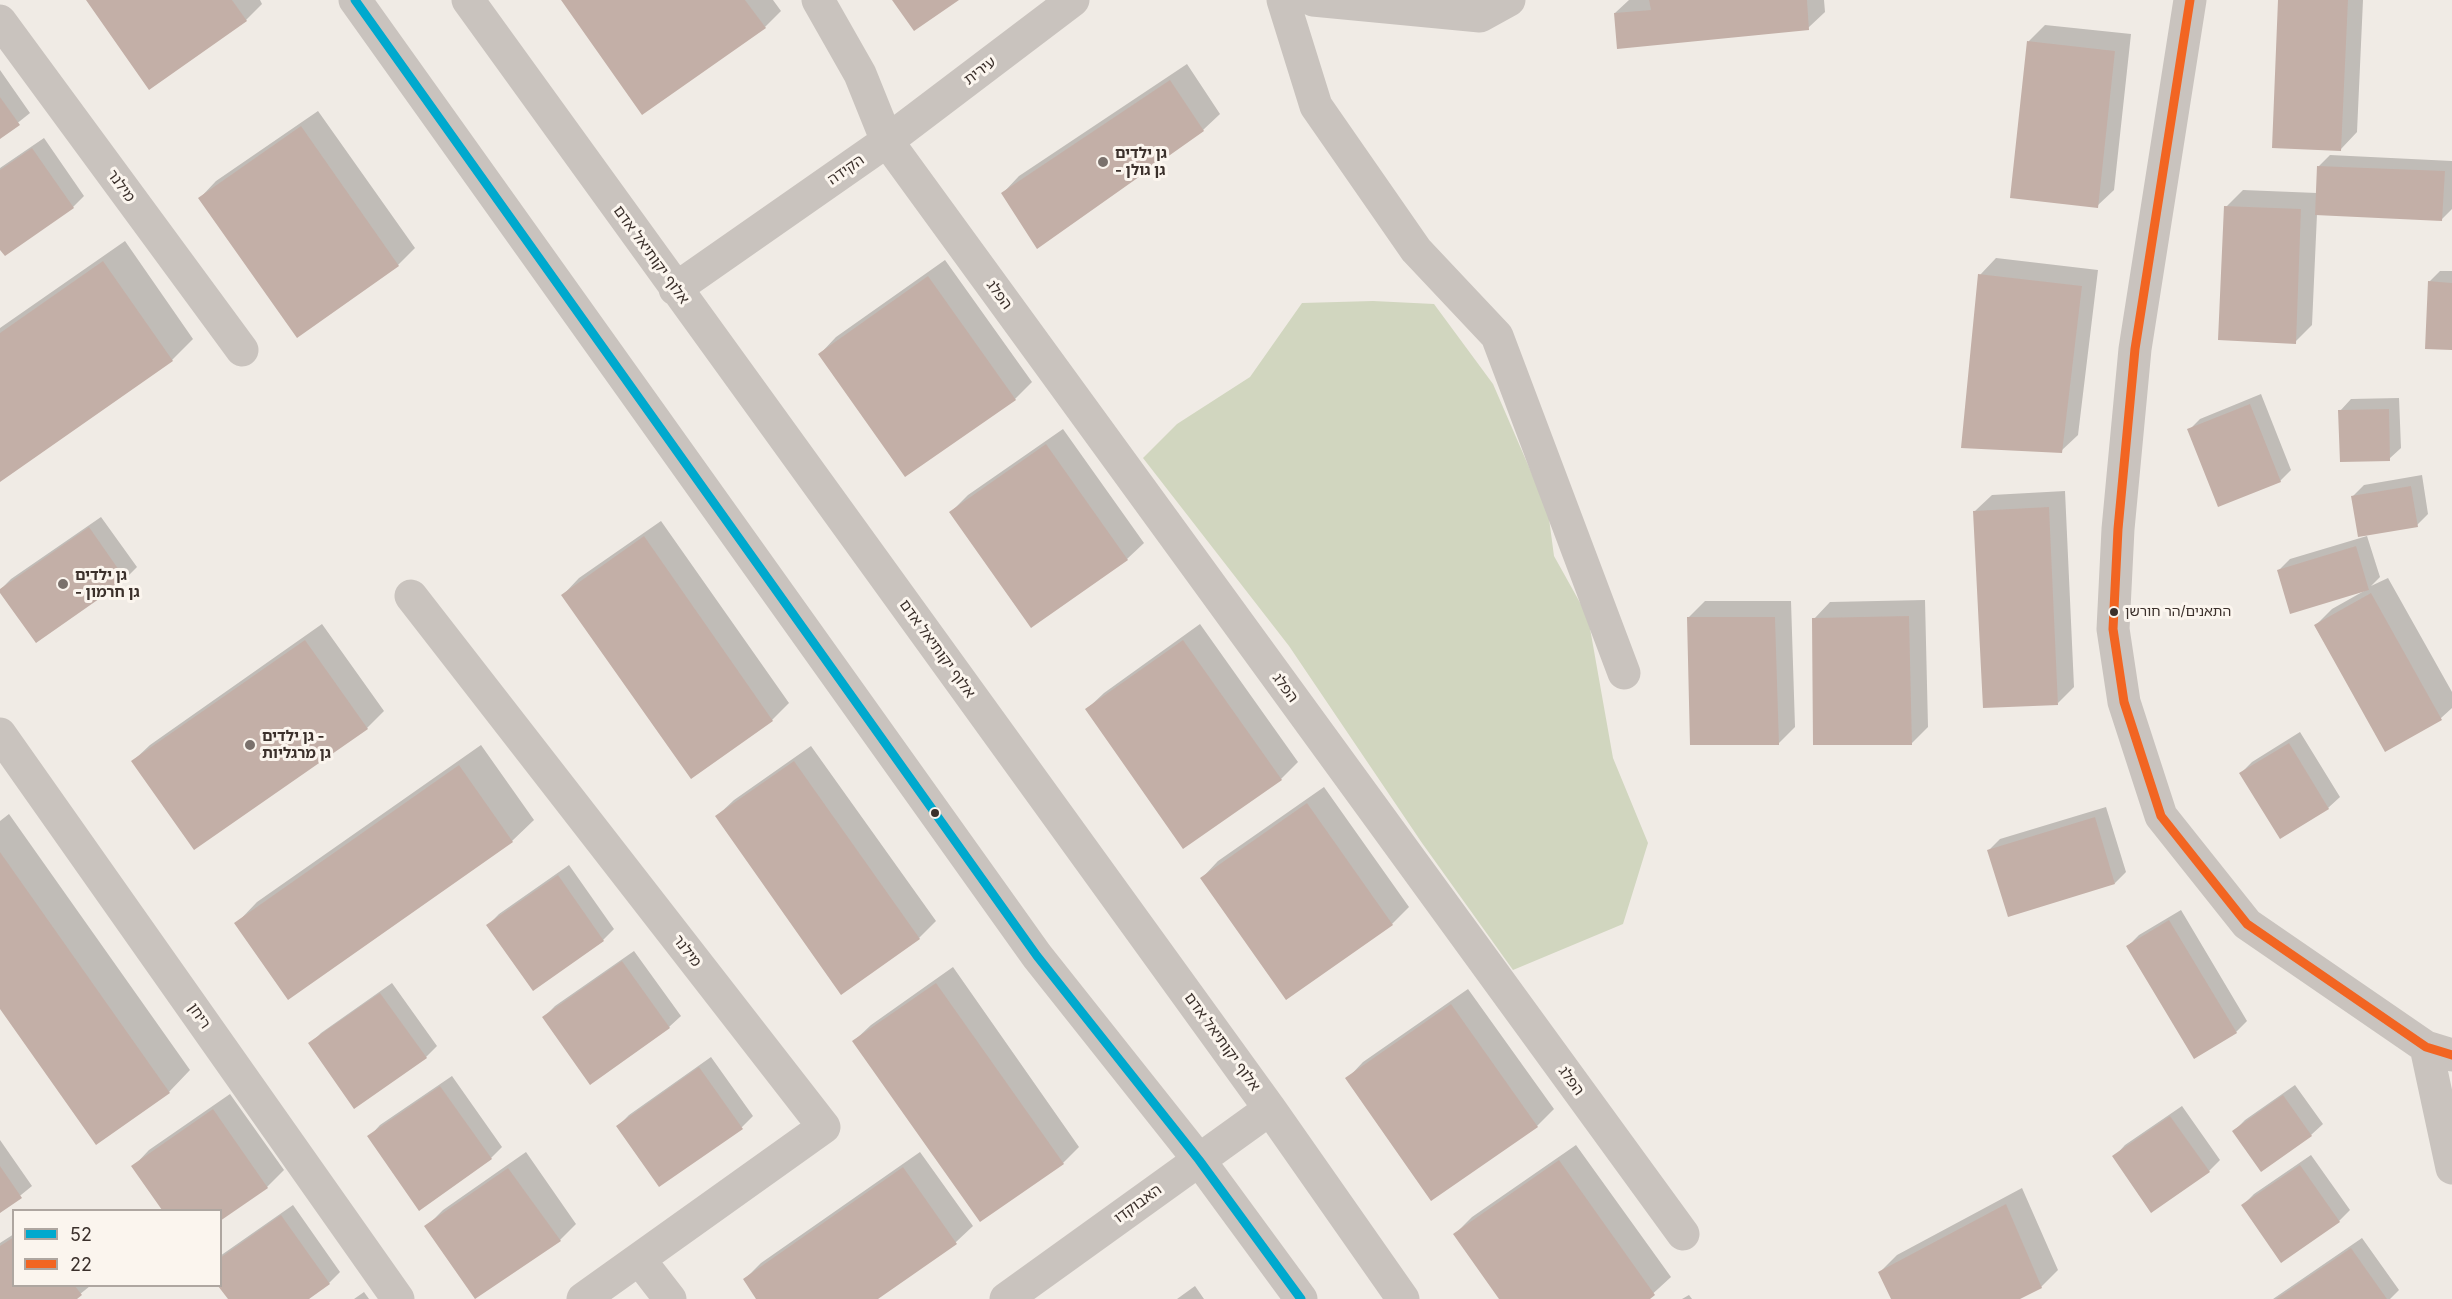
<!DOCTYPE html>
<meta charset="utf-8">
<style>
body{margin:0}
#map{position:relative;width:2452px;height:1299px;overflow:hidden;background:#f0ebe5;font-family:Inter,sans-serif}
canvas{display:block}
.legend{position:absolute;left:12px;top:1209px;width:210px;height:78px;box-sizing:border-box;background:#fbf5ee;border:2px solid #aea6a0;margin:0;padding:8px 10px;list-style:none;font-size:18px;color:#3b302b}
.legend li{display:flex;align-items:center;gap:12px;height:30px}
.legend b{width:30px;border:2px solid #aea6a0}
</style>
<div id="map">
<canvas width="2452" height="1299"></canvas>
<ul class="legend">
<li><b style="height:8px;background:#00a9ce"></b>52</li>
<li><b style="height:8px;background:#f26522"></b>22</li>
</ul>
</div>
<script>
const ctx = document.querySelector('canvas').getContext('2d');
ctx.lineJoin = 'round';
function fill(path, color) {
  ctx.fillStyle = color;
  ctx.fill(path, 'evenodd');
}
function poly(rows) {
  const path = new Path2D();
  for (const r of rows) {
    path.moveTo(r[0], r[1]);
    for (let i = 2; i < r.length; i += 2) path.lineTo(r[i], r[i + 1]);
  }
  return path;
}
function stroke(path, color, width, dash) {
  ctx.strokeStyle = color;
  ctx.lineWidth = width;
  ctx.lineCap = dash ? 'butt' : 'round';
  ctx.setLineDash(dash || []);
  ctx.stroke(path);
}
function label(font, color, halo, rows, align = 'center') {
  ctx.font = font + ' Inter,"Noto Sans Hebrew",sans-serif';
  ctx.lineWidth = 6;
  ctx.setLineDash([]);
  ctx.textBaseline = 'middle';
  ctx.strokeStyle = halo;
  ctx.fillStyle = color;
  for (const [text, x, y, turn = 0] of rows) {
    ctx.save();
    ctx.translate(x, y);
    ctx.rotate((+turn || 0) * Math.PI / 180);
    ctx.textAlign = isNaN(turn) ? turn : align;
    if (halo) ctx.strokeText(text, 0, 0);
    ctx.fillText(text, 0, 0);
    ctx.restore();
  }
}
fill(poly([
 [1373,301,1434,304,1493,384,1548,511,1554,556,1588,617,1613,758,1648,843,1623,924,1513,970,1422,843,1289,646,1143,458,1177,424,1250,377,1302,303]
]), '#d1d6bf');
fill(poly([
 [87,0,260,0,262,4,246,20],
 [563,0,773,0,781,11,765,27],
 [1629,0,1824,0,1825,12,1808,28,1615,13],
 [2279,0,2363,0,2357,132,2341,149],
 [2045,25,2131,34,2114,190,2097,206,2011,196,2029,41],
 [1187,64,1220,114,1203,130,1003,193,1019,176],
 [0,70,30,113,0,137],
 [318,111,415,248,398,265,297,336,200,198,216,181],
 [44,138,84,196,73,207,5,254,0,247,0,168],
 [2330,155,2452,161,2452,209,2442,219,2317,214,2312,325,2295,342,2226,207,2243,190,2317,193,2319,166],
 [125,241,193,339,172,360,0,481,0,328],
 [1996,258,2098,270,2078,435,2061,451,1980,275],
 [945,260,1032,382,1015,399,820,354,836,337],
 [2440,271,2452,271,2452,348,2429,282],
 [2261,394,2291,470,2280,481,2189,430,2200,419],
 [2399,398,2401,448,2389,459,2340,411,2351,399],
 [1063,429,1144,543,1127,559,951,512,968,495],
 [2422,475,2428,514,2417,525,2353,496,2364,485],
 [2065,491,2074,687,2058,703,1975,511,1992,495],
 [101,517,137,567,126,578,36,641,0,590,11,579],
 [661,521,789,703,772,720,691,777,563,595,579,578],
 [2367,536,2380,577,2371,586,2388,578,2452,692,2452,708,2441,718,2386,750,2315,626,2332,609,2364,591,2278,571,2290,559],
 [1925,600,1928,727,1912,743,1814,619,1830,602],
 [1705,601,1791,601,1795,727,1778,744,1689,617],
 [322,624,384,711,367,728,195,848,133,761,150,745],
 [1200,624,1298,762,1281,779,1184,847,1087,709,1104,693],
 [2300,732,2340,797,2328,808,2280,837,2241,773,2252,762],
 [481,745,534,820,512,841,288,998,236,924,257,902],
 [811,746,936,921,919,938,717,816,734,800],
 [1324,787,1409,907,1392,924,1286,998,1202,878,1218,861],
 [2106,807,2126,872,2115,883,1989,850,2000,839],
 [9,814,190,1070,169,1092,97,1143,0,1006,0,821],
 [569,865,614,929,603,940,488,925,499,914],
 [2181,910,2247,1021,2236,1032,2128,946,2139,935],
 [634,951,681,1016,669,1027,544,1017,555,1006],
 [953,967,1079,1147,1063,1163,854,1041,871,1025],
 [392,983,437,1046,426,1057,310,1044,321,1033],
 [1468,989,1554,1109,1537,1126,1347,1079,1363,1062],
 [711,1057,753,1116,742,1127,618,1126,629,1115],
 [452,1076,502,1147,491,1158,369,1137,380,1125],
 [2295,1085,2323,1124,2311,1135,2234,1131,2245,1120],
 [230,1094,284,1170,267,1187,220,1219,220,1210,164,1210,133,1167,149,1150],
 [2182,1106,2220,1160,2209,1171,2114,1157,2125,1145],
 [0,1140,32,1186,0,1212],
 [1576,1145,1671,1277,1647,1299,1501,1299,1455,1234,1472,1217],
 [526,1152,576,1224,560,1240,426,1227,443,1210],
 [920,1152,973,1226,956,1242,875,1299,758,1299,744,1280,761,1263],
 [2311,1155,2350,1210,2339,1221,2243,1205,2254,1194],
 [2022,1188,2058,1270,2041,1287,2016,1299,1893,1299,1880,1272,1897,1255],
 [293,1205,340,1272,329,1283,306,1299,230,1299,220,1286,220,1256],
 [14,1234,14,1286,90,1286,74,1299,0,1299,0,1243],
 [2362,1238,2399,1290,2390,1299,2273,1299],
 [1195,1286,1204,1299,1177,1299],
 [364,1292,369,1299,354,1299],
 [1689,1295,1692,1299,1682,1299]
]), '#0003');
fill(poly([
 [86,0,232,0,247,21,149,90],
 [561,0,745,0,766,28,642,115],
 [892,0,959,0,914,31],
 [1649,0,1807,0,1809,30,1617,49,1614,13,1651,10],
 [2278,0,2348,0,2341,151,2272,148],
 [2027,41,2115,51,2098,208,2010,198],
 [1170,80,1204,131,1037,249,1001,193],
 [0,97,20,125,0,139],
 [301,126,399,266,297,338,198,198],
 [32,148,74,208,5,256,0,250,0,170],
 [2317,166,2445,171,2442,221,2315,215],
 [2224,206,2301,209,2296,344,2218,340],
 [103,261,173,361,0,482,0,333],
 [1978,274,2082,286,2062,453,1961,448],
 [928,276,1016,400,905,477,818,354],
 [2428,281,2452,283,2452,350,2425,349],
 [2250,404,2281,482,2218,507,2187,429],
 [2389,409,2390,461,2340,462,2338,410],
 [1046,444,1128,560,1031,628,949,512],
 [2411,486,2418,527,2358,537,2351,496],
 [2049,507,2058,705,1983,708,1973,511],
 [89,527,126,580,36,643,0,593,0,589],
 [644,536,773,721,691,779,561,595],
 [2356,546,2369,590,2290,614,2277,570],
 [2371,593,2442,720,2385,752,2314,625],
 [1909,616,1912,745,1813,745,1812,618],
 [1687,617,1775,617,1779,745,1690,745],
 [305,640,368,729,194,850,131,761],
 [1183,640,1282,780,1183,849,1085,709],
 [2289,743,2329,809,2280,839,2239,773],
 [794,761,920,939,841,995,715,816],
 [459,765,513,842,288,1000,234,923],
 [1307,803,1393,925,1286,1000,1200,878],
 [2095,817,2115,884,2008,917,1987,850],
 [0,852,170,1093,96,1145,0,1009],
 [558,875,604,941,533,991,486,925],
 [2169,920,2237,1033,2194,1059,2126,946],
 [622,961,670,1028,590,1085,542,1017],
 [936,983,1064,1164,980,1222,852,1041],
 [380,993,427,1058,354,1109,308,1043],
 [1451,1004,1538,1127,1431,1201,1345,1078],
 [699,1067,743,1129,659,1187,616,1126],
 [440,1086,492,1159,419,1211,367,1136],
 [2283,1095,2312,1136,2261,1172,2232,1131],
 [213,1109,268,1188,220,1221,220,1210,162,1210,131,1166],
 [2170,1116,2210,1172,2151,1213,2112,1156],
 [1559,1160,1655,1295,1650,1299,1499,1299,1453,1234],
 [2300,1165,2340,1222,2281,1263,2241,1205],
 [0,1166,22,1198,0,1213],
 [903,1167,957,1244,878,1299,756,1299,743,1279],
 [508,1168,561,1241,475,1299,424,1226],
 [2006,1204,2042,1288,2020,1299,1891,1299,1878,1272],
 [281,1215,330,1284,309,1299,228,1299,218,1286,220,1286,220,1258],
 [14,1237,14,1286,75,1286,82,1295,77,1299,0,1299,0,1246],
 [2351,1248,2387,1299,2276,1299]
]), '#c3afa7');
stroke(poly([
 [355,0,1037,956,1199,1160,1301,1299],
 [468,0,1270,1109,1403,1299],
 [1073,0,887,141,1683,1234],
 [1283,0,1316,106,1416,250,1497,336,1624,673],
 [1313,0,1480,16,1509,0],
 [2190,0,2135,349,2118,529,2113,629,2124,702,2161,816,2247,924,2426,1047,2452,1055],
 [0,21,242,350],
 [675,289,887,141,860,74,818,0],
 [411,596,824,1127,583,1299],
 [0,734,398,1299],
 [2426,1047,2452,1168],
 [639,1259,670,1299],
 [1006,1299,1270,1109]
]), '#c9c3be', 33);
stroke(poly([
 [355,0,1037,956,1199,1160,1301,1299]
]), '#00a9ce', 9);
stroke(poly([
 [2190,0,2135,349,2118,529,2113,629,2124,702,2161,816,2247,924,2426,1047,2452,1055]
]), '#f26522', 9);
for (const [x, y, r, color] of [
 [1103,162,6,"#7a716c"],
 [63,584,6,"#7a716c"],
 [2114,612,5,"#3b302b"],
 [250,745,6,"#7a716c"],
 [935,813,5,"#3b302b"]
]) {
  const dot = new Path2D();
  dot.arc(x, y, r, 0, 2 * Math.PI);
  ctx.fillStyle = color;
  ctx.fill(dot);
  stroke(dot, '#fbf5ee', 2);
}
label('14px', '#3b302b', '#fbf5ee', [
 ["התאנים/הר חורשן",2125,612]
], 'left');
label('15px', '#3b302b', '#fbf5ee', [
 ["עירית",980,71,-37],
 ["הקידה",846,170,-35],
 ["מילנר",121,186,54],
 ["אלוף יקותיאל אדם",651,255,54],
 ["הפלג",999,295,54],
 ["אלוף יקותיאל אדם",937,649,54],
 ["הפלג",1285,688,54],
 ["מילנר",687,951,52],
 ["ריחן",199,1016,55],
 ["אלוף יקותיאל אדם",1222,1042,54],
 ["הפלג",1571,1081,54],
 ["האבוקדו",1138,1204,-36]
]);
label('bold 15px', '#3b302b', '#fbf5ee', [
 ["גן ילדים",1115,153],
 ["- גן גולן",1115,170],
 ["גן ילדים",75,575],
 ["- גן חרמון",75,592],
 ["גן ילדים -",262,736],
 ["גן מרגליות",262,753]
], 'left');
</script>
